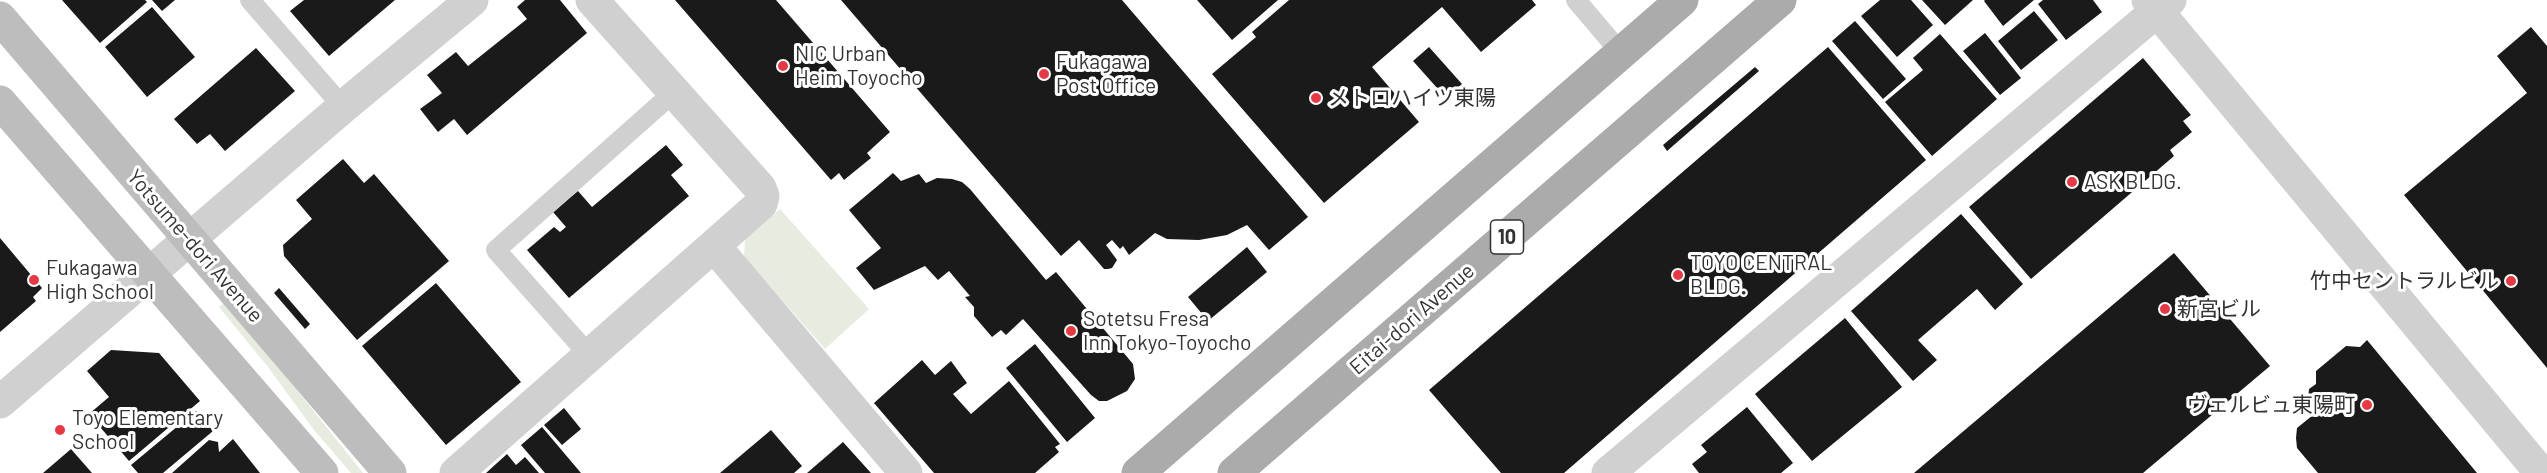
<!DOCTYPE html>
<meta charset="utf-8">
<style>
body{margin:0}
canvas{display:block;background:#fff}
</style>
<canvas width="2547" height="473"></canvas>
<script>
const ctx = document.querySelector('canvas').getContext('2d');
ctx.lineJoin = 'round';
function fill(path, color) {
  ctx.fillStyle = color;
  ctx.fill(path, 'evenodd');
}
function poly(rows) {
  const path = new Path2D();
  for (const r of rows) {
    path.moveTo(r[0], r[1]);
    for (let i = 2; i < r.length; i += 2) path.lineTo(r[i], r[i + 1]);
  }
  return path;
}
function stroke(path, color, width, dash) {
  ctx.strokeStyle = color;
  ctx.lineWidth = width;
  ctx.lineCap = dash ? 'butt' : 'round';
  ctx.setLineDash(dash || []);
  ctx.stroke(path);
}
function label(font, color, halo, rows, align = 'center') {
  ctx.font = font + ' Barlow,"Noto Sans JP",sans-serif';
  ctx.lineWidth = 6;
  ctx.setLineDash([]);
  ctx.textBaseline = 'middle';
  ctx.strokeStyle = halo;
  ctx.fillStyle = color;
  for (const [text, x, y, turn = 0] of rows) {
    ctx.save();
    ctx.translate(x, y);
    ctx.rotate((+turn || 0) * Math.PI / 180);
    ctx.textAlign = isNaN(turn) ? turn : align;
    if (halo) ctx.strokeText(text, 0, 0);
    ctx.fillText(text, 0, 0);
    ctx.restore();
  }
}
fill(poly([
 [780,209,869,309,825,349,744,257,745,240],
 [224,303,293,385,363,473,351,473,314,430,268,367,219,307]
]), '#e6ecdf');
fill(poly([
 [62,0,145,0,147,2,100,43],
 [152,0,175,0,162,11],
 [304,0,395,0,329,56,290,11],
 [525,0,560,0,587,33,467,135,454,119,438,132,420,109,442,93,427,75,456,52,468,66,527,19,517,7],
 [675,0,776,0,890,132,867,153,871,158,844,180,839,173,831,180],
 [841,0,1122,0,1308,217,1269,250,1247,225,1227,235,1199,240,1167,239,1155,233,1129,255,1123,246,1120,249,1112,240,1106,245,1117,260,1112,268,1108,269,1104,269,1079,240,1061,256],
 [1197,0,1278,0,1232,40],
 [1289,0,1532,0,1536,5,1481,52,1442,7,1372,67,1419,122,1324,203,1212,74,1256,37,1252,32],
 [1880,0,1911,0,1933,25,1897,57,1861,16],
 [1922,0,1973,0,1945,25],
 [1985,0,2034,0,2003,26,1984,1],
 [2043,0,2093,0,2102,12,2066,40,2038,4],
 [152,7,195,57,147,97,105,47],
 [2034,11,2058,40,2021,70,1998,41],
 [1855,21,1906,79,1883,99,1832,41],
 [2531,27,2547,46,2547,368,2404,195,2527,93,2497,56],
 [1985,33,2021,78,2000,95,1963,51],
 [1940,34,1997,99,1932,156,1885,102,1923,70,1913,58],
 [1429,47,1462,84,1446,98,1413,61],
 [1828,47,1926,160,1564,473,1501,473,1429,390],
 [256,48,295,91,225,151,210,134,197,144,174,119],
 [2143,58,2191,115,2183,121,2192,132,2170,150,2174,156,2031,279,1969,207],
 [1755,67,1759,71,1667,151,1663,145],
 [666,145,683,165,671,175,689,196,569,298,527,250,554,227,560,232,566,227,553,212,578,191,592,207],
 [343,159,364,183,374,174,449,261,357,340,284,256,283,245,312,219,296,200],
 [893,173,901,181,919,174,926,183,937,178,952,179,962,182,970,189,1046,280,1056,272,1133,364,1135,379,1127,391,1107,401,1099,401,1091,395,1023,319,1006,335,1001,330,992,337,974,316,974,307,965,297,970,296,949,271,938,280,925,266,874,290,856,268,881,248,849,210],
 [1961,214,2023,284,1995,310,1977,289,1918,340,1937,360,1913,381,1851,311],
 [0,238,42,288,33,297,36,301,0,332],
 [1247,247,1267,272,1208,321,1188,297],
 [2174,253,2270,366,2143,473,1914,473],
 [436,283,521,382,446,445,362,346],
 [279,288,310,324,305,329,274,293],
 [1845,318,1902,387,1812,461,1755,394],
 [2367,340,2477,473,2318,473,2297,448,2296,438,2297,428,2318,411,2308,399,2309,389,2316,384,2316,371,2346,346,2360,347],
 [1035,344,1095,418,1067,442,1006,368],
 [111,350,159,353,200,401,129,461,89,414,109,397,87,371],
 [922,360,935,375,951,361,967,383,953,394,971,414,1009,381,1060,444,1055,447,1059,452,1035,473,934,473,874,403],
 [1747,407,1793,463,1781,473,1699,473,1692,464,1707,452,1701,445],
 [564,408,581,429,562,445,544,425],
 [196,411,213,431,163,473,138,473,131,465],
 [542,427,581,473,545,473,521,445],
 [771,430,802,466,794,473,720,473],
 [233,439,260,473,172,473,209,440,218,442,219,452],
 [843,442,871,473,807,473],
 [71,449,92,473,43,473],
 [507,454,516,465,525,457,539,473,486,473]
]), '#1a1a1a');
stroke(poly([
 [250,0,343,107],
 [1576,0,1621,53],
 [590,356,496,250,673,93]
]), '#d0d0d0', 20);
stroke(poly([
 [2148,0,2541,473],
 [715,247,906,473],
 [0,402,343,107,472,0],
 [456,473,761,204,763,196,760,188,592,0],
 [1608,473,2170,0]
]), '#d0d0d0', 33);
stroke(poly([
 [0,18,390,473],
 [0,102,322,473]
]), '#bdbdbd', 33);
stroke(poly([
 [1138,473,1682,0],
 [1234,473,1780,0]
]), '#ababab', 33);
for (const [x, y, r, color] of [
 [783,66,6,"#e63946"],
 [1044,74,6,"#e63946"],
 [1316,98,6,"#e63946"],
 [2072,182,6,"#e63946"],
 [1678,275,6,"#e63946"],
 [34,280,6,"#e63946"],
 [2511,281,6,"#e63946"],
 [2165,309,6,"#e63946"],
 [1071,331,6,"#e63946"],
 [2367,405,6,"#e63946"],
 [60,430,6,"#e63946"]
]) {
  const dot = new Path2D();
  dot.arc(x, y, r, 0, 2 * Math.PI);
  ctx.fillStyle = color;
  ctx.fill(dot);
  stroke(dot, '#fff', 2);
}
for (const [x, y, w] of [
 [1507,237,33]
]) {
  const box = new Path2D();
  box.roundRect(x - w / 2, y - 17, w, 34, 4.5);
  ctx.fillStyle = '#fff';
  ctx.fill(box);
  stroke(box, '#333', 1.5);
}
label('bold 20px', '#333', null, [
 ["10",1507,237]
]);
label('21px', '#333', '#fff', [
 ["NIC Urban",795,54],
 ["Heim Toyocho",795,78],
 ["Fukagawa",1056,62],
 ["Post Office",1056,86],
 ["メトロハイツ東陽",1328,98],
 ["ASK BLDG.",2084,182],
 ["TOYO CENTRAL",1690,263],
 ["BLDG.",1690,287],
 ["Fukagawa",46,268],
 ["High School",46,292],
 ["竹中セントラルビル",2499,281,"right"],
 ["新宮ビル",2177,309],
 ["Sotetsu Fresa",1083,319],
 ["Inn Tokyo-Toyocho",1083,343],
 ["ヴェルビュ東陽町",2355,405,"right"],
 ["Toyo Elementary",72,418],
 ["School",72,442]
], 'left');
label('21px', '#333', '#fff', [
 ["Yotsume-dori Avenue",195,246,49],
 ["Eitai-dori Avenue",1412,319,-41]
]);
</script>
